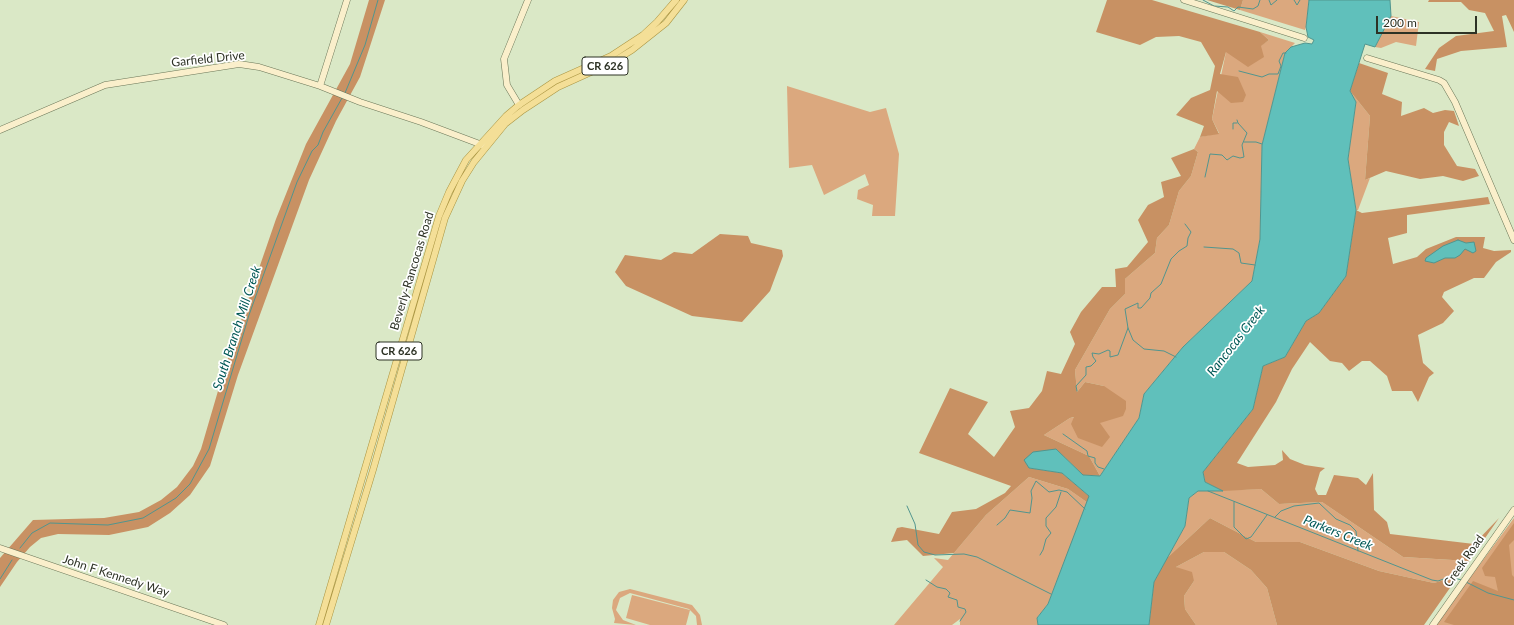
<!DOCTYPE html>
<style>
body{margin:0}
#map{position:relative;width:1514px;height:625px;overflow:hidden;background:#dae8c6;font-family:Lato,sans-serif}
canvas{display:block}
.scale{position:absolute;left:1376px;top:16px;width:101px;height:18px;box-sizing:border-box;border:2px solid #2d3225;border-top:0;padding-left:5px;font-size:12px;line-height:14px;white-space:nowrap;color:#2d3225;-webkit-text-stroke:3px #fff;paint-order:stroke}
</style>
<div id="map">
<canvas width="1514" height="625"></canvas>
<div class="scale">200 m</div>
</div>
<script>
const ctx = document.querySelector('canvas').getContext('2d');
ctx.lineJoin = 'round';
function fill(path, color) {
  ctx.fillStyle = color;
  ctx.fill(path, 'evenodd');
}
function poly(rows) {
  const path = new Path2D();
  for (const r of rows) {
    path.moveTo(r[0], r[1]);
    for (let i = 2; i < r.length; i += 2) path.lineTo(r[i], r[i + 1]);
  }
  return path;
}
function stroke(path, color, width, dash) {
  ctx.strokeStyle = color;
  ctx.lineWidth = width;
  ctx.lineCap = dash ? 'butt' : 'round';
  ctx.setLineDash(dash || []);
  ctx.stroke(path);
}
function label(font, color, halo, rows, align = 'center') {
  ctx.font = font + ' Lato,sans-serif';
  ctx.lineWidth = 3.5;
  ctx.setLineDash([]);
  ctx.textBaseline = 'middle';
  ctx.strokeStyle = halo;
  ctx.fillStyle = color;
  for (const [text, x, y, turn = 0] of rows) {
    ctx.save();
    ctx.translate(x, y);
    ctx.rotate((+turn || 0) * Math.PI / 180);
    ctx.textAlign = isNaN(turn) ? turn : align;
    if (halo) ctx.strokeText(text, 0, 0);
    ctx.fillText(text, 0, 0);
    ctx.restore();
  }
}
fill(poly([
 [1243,0,1309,0,1306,27,1305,30,1240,10],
 [1391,16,1419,22,1416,46,1396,42,1381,48,1375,47],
 [1260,32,1295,43,1285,53,1262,145,1260,239,1252,281,1183,347,1144,394,1139,418,1100,476,1089,456,1044,435,1070,418,1075,417,1100,423,1104,386,1085,382,1077,392,1075,370,1110,309,1125,294,1125,279,1155,253,1157,238,1169,225,1179,191,1191,176,1198,152,1194,149,1200,137,1219,133,1212,119,1226,52,1260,46,1269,40],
 [787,86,870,112,886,108,899,154,895,216,872,216,873,205,857,199,858,190,869,185,865,174,824,195,812,165,789,168],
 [1350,91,1370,116,1365,180,1370,178,1358,210,1356,210,1348,159,1356,102],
 [1029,477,1068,489,1088,503,1048,604,1037,618,1038,625,960,625,960,619,952,625,894,625,943,567,934,558,948,560,986,515],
 [1261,489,1279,504,1322,502,1403,557,1469,561,1459,575,1434,583,1379,571,1300,542,1256,542,1210,518,1167,558,1185,526,1189,498,1198,491],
 [1514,518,1514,625,1435,625],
 [1204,552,1224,552,1251,570,1267,588,1277,625,1196,625,1185,609,1184,596,1194,581,1176,567],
 [630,589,692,605,700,615,702,625,697,625,696,616,689,609,630,593,620,598,616,610,623,620,636,625,614,623,615,619,612,608,613,600,619,592],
 [632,595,690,610,686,625,650,625,626,618]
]), '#dba87e');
fill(poly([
 [369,0,385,0,360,77,336,121,309,180,238,375,210,466,190,495,170,513,148,527,109,535,58,534,41,538,30,547,17,562,0,587,0,558,33,520,104,518,139,512,161,500,177,487,193,466,201,449,225,367,276,219,306,144,350,64],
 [1107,0,1152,0,1260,32,1269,40,1261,46,1264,57,1248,67,1226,52,1220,74,1238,77,1246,95,1243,102,1231,103,1217,91,1212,119,1219,134,1200,137,1204,126,1176,115,1191,98,1210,90,1215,66,1201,42,1179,36,1156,37,1140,45,1096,32],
 [1207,0,1243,0,1240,10],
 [1429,0,1514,0,1514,32,1506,15,1502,16,1507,47,1461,51,1437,59,1435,71,1425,69,1439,48,1456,36,1494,31,1485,13,1469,10,1461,2,1428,2],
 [1359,63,1388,73,1382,94,1402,102,1401,116,1424,108,1433,113,1445,110,1454,111,1459,126,1449,122,1444,132,1444,145,1457,166,1475,169,1479,176,1463,181,1443,176,1420,179,1386,171,1365,180,1370,116,1350,91],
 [1194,149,1198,152,1191,176,1179,191,1169,225,1157,238,1155,253,1125,279,1125,294,1110,309,1075,370,1077,392,1085,382,1104,386,1126,401,1126,409,1123,416,1100,423,1110,437,1102,447,1078,438,1071,424,1074,417,1070,418,1044,435,1089,456,1100,476,1083,475,1056,449,1029,468,1062,473,1089,496,1088,503,1068,489,1029,477,986,515,954,553,923,556,907,540,891,542,897,528,902,527,939,534,952,512,976,509,1005,493,1011,486,919,453,950,388,988,402,968,434,994,457,1015,427,1010,411,1029,408,1042,391,1047,371,1061,374,1075,344,1070,332,1081,312,1102,287,1116,287,1115,269,1127,267,1148,242,1138,220,1148,205,1164,197,1161,182,1181,176,1171,158],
 [1488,197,1490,204,1407,215,1407,233,1388,238,1393,264,1417,257,1426,249,1456,237,1485,237,1483,248,1494,251,1511,250,1511,252,1496,262,1484,278,1474,278,1444,292,1442,297,1454,311,1443,323,1418,335,1423,363,1434,373,1429,377,1418,402,1412,391,1392,391,1387,376,1370,361,1362,361,1349,371,1342,363,1330,361,1310,342,1292,369,1276,402,1237,463,1248,467,1275,465,1283,460,1282,450,1290,459,1305,465,1325,468,1320,472,1315,489,1318,495,1326,495,1334,475,1358,478,1366,485,1373,473,1374,510,1387,522,1390,534,1474,544,1499,518,1469,561,1403,557,1322,502,1279,504,1261,489,1223,491,1205,482,1203,472,1253,409,1263,366,1285,357,1306,321,1319,313,1346,276,1356,210,1362,213],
 [720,234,748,236,751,243,782,250,783,256,770,291,742,322,692,316,626,286,615,272,625,255,661,260,674,252,692,254],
 [1210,518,1256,542,1300,542,1379,571,1434,583,1459,575,1424,625,1277,625,1267,588,1251,570,1224,552,1204,552,1176,567,1192,572,1194,581,1184,596,1185,609,1196,625,1149,625,1154,582,1167,558],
 [1514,523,1514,540,1509,545,1512,575,1514,577,1514,625,1454,625,1444,622,1473,581,1498,591,1495,577,1485,576,1482,568]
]), '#c89163');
const water = poly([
 [1309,0,1390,0,1391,16,1375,47,1365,44,1350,91,1356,102,1348,159,1356,210,1346,276,1319,313,1306,321,1285,357,1263,366,1253,409,1203,472,1205,482,1223,491,1198,491,1189,498,1185,526,1154,582,1149,625,1038,625,1037,618,1048,604,1089,496,1062,473,1029,468,1024,460,1033,452,1056,449,1083,475,1100,476,1139,418,1144,394,1183,347,1252,281,1260,239,1262,145,1285,53,1291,47,1305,43,1312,44,1314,40,1308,37,1306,27,1309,0],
 [1458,240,1466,243,1474,242,1476,251,1473,253,1465,249,1460,255,1455,258,1445,258,1434,263,1425,261,1426,258,1443,246,1458,240]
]);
fill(water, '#60c0bb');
stroke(water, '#51958e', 1);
stroke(poly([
 [1203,0,1214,6,1228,7,1234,11,1238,7,1253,9,1258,6,1260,0],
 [1269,0,1271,5,1277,0],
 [1294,0,1297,5,1300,0],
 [1239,71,1262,77,1269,74,1278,74,1281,66,1279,61,1283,53,1286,53],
 [345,93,365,45,378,0],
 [1233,129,1233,123,1237,123],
 [1244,142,1256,142,1262,144],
 [1205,177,1210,154,1222,155,1227,160,1233,156,1240,158,1244,157,1242,145,1247,133,1238,123,1237,120],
 [1204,247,1233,249,1239,253,1241,263,1255,265],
 [1128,328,1133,340,1144,349,1164,351,1176,357],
 [1077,391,1076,386,1086,375,1086,367,1091,366,1096,361,1093,357,1092,353,1099,354,1108,350,1110,351,1110,357,1118,355,1128,328,1125,309,1138,303,1138,308,1141,308,1150,298,1151,293,1161,284,1171,259,1179,251,1187,246,1188,238,1191,232,1185,224],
 [1063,434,1087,451,1088,456,1095,458,1095,463,1098,467,1104,469],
 [1208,491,1432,580,1438,581,1449,577,1462,580],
 [1234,502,1234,527,1246,539,1251,537,1267,515],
 [907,506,915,524,918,545,924,552,935,555,964,554,977,557,1051,594],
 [1275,517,1281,511,1294,506,1319,503,1336,519,1350,525,1356,531,1358,551],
 [997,525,1005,518,1010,510,1030,513,1032,498,1031,491,1036,481,1049,492,1059,490,1067,492,1085,509],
 [20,548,32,533,50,523,108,525,143,518,176,498,190,484,209,449,249,315,297,182,312,151,318,145,323,132,342,98],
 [1040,555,1043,550,1046,539,1051,533,1046,526,1046,518,1056,507,1061,492],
 [0,579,12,560],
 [926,580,937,587,946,589,950,593,948,597,957,600,958,607,965,609,966,612,960,621],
 [1466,582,1488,593,1514,600]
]), '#51958e', 1);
const secondary = poly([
 [1184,0,1304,38],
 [1367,58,1439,80,1444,83,1455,102,1514,240],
 [320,86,347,0],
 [519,105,507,85,504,59,528,0],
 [0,130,105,85,239,64,259,67,320,86,360,102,421,122,485,146],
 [0,548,224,625],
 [1433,625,1514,510]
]);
const primary = poly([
 [319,625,439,216,449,192,466,160,506,116,519,105,555,81,611,56,643,35,657,22,676,0],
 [326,625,373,470,445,218,462,181,474,162,505,124,523,110,558,87,611,63,632,50,666,23,684,0]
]);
stroke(secondary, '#6a7658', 7);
stroke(primary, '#aa9542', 7);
stroke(secondary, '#faefcb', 6);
stroke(primary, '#f4df97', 6);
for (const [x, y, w] of [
 [605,66,46],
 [399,351,46]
]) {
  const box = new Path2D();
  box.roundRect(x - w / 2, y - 9, w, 18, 3);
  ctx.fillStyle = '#fff';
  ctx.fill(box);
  stroke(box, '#2d3225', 1);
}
label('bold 11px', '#2d3225', null, [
 ["CR 626",605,66],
 ["CR 626",399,351]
]);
label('12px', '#2d3225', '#fff', [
 ["Garfield Drive",208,59,-6],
 ["Beverly-Rancocas Road",412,271,-73],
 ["Creek Road",1464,561,-55],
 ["John F Kennedy Way",116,576,18]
]);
label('italic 13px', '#005856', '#fff', [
 ["South Branch Mill Creek",237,328,-72],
 ["Rancocas Creek",1236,341,-52],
 ["Parkers Creek",1338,533,22]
]);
</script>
